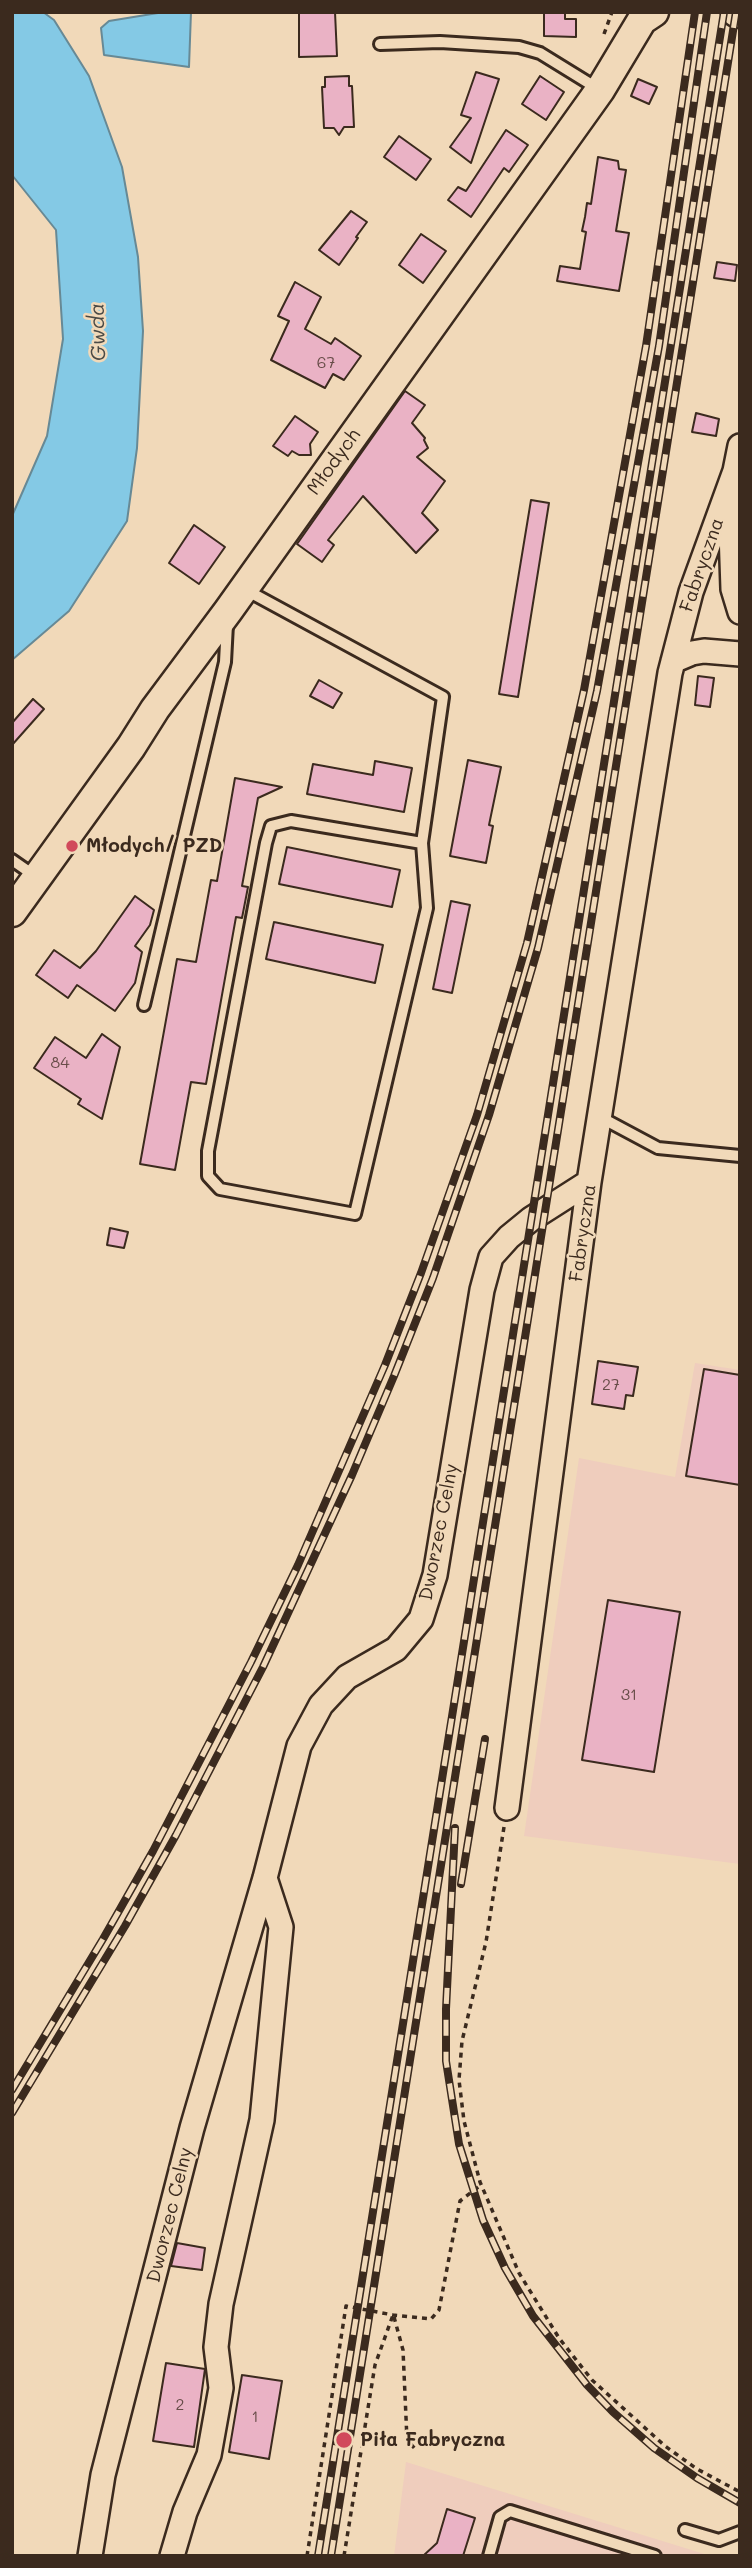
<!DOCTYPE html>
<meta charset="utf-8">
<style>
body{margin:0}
#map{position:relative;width:752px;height:2568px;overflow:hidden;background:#f1d9b9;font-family:Mali,sans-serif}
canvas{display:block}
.frame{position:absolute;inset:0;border:14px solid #3b2a1e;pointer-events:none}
</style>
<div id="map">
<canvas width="752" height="2568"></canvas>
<div class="frame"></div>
</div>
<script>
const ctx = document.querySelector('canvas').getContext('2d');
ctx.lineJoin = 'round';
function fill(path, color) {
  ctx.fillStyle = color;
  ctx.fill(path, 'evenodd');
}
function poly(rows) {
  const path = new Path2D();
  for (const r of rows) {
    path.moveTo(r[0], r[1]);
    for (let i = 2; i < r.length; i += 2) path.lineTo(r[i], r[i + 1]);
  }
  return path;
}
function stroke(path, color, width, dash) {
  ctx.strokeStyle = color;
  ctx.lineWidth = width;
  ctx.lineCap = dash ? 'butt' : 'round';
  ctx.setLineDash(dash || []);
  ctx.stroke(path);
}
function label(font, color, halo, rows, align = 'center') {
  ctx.font = font + ' Mali,sans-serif';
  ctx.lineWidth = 5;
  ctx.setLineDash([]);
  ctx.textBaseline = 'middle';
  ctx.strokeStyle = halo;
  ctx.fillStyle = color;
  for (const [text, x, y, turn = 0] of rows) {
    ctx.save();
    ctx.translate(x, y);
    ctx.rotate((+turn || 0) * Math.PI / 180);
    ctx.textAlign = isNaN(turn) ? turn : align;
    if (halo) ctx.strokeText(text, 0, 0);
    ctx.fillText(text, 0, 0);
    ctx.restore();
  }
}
fill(poly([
 [695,1363,740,1370,740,1864,524,1836,579,1458,675,1477],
 [406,2462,711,2556,394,2556]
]), '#efcdbd');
const water = poly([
 [12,12,43,12,54,20,89,76,122,167,138,257,143,331,137,448,127,521,69,611,12,660,12,516,47,436,63,339,56,230,12,175,12,12],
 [164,12,191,12,189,67,104,55,101,28,109,21,164,12]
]);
fill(water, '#84c9e5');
stroke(water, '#678995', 2);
const building = poly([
 [299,12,335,12,337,56,299,57,299,12],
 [544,12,565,12,565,19,576,19,576,37,544,36,544,12],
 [476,72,499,79,471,163,450,147,471,118,461,115,476,72],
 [349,76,349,86,352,86,354,127,344,127,339,135,334,128,324,128,322,87,325,87,325,77,349,76],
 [540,76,564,92,546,120,522,104,540,76],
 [638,79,657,87,649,104,631,96,638,79],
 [506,130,528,145,509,172,504,168,471,217,448,200,458,187,466,191,506,130],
 [399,136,431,159,416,180,384,157,399,136],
 [598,157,618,161,619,169,626,170,616,231,629,233,619,291,557,281,560,266,580,269,586,232,582,231,585,217,587,203,591,204,598,157],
 [351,211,367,222,356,237,358,238,339,265,319,250,351,211],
 [421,234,446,251,423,283,399,265,421,234],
 [717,262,737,265,735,281,714,278,717,262],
 [295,282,321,297,305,329,331,344,335,338,361,356,344,380,333,374,325,388,271,360,289,321,278,316,295,282],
 [405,391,425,405,412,423,425,438,424,440,428,448,417,457,445,481,422,513,438,530,416,553,363,496,328,540,334,545,322,562,297,544,405,391],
 [696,413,719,419,716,436,692,432,696,413],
 [295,416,318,432,310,444,311,455,299,455,292,451,288,456,273,446,295,416],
 [531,500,549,503,518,697,499,694,531,500],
 [194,525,225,547,199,584,169,563,194,525],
 [698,676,714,678,710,707,695,705,698,676],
 [319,680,342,693,333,708,310,696,319,680],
 [33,699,44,709,12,745,12,723,33,699],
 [468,760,501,767,489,825,493,826,486,863,450,856,468,760],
 [375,761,412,768,404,812,307,794,313,764,373,775,375,761],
 [235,778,282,787,258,798,242,886,248,887,242,918,236,917,206,1084,191,1082,175,1170,140,1164,177,959,196,962,211,880,217,881,235,778],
 [287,847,400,870,392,907,279,884,287,847],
 [135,896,154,910,150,925,135,946,142,952,135,983,115,1011,77,985,68,998,36,975,54,950,80,968,96,951,135,896],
 [451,901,470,905,452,993,433,989,451,901],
 [274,922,383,945,375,983,266,959,274,922],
 [102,1034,120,1047,102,1119,78,1104,81,1099,34,1068,55,1037,86,1058,102,1034],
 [110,1228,128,1232,124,1248,107,1245,110,1228],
 [598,1361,638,1367,633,1396,626,1395,624,1409,592,1404,598,1361],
 [704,1369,740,1375,740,1485,686,1476,704,1369],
 [608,1600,680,1612,654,1772,582,1760,608,1600],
 [177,2243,205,2248,202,2270,171,2266,177,2243],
 [166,2363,205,2369,194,2447,153,2441,166,2363],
 [242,2375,282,2381,269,2459,229,2452,242,2375],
 [447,2509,475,2518,463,2556,423,2556,437,2543,447,2509]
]);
fill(building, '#eab2c5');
stroke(building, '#3b2a1e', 2);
const service = poly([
 [380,44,440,42,519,47,540,53,600,90],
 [246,590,443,697,422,843,427,908,355,1214,220,1189,208,1176,208,1151,266,843,271,826,291,821,422,843],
 [12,860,35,876],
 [144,1005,225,662,227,624],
 [600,1117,658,1148,740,1156],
 [685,2530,719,2540,740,2532],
 [489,2556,500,2517,510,2511,655,2556]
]);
const minor = poly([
 [733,498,731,531,733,589,740,612],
 [673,661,692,653,704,651,740,654],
 [507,1808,589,1182,670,673,691,592,735,471,740,446],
 [90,2556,103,2475,192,2128,265,1878,299,1746,321,1705,347,1677,396,1649,421,1619,435,1575,482,1290,491,1257,509,1237,531,1219,589,1182],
 [172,2556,185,2512,209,2455,221,2388,216,2347,221,2304,262,2120,281,1927,265,1878]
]);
const tertiary = poly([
 [736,12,740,13],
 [12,912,131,747,155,709,228,611,600,90,642,20,654,12]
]);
stroke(service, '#3b2a1e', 16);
stroke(minor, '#3b2a1e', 28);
stroke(tertiary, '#3b2a1e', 33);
stroke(poly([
 [604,34,612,12],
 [504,1827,486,1942,462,2041,459,2080,464,2121,480,2182,519,2273,559,2338,592,2380,665,2446,697,2469,740,2492],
 [394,2317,403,2350,407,2440,417,2451],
 [307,2556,346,2306,393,2315,431,2319,439,2310,460,2201,481,2185],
 [344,2556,375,2365,393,2315]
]), '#3b2a1e', 3.5, [5, 5]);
stroke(service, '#f1d9b9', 10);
stroke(minor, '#f1d9b9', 23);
stroke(tertiary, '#f1d9b9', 28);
const rail = poly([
 [455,1828,446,2009,446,2061,459,2144,483,2220,505,2268,533,2316,587,2385,613,2412,654,2448,697,2478,740,2503],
 [461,1884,485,1739],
 [12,2090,103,1939,153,1851,251,1662,298,1565,385,1365,421,1273,477,1115,527,943,584,690,646,346,695,12],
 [12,2113,125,1926,176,1835,263,1667,352,1475,394,1376,433,1278,489,1115,538,948,597,691,659,346,707,12],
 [318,2556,724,12],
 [331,2556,736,12]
]);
stroke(rail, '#3b2a1e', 8);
stroke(rail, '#f1d9b9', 5, [16]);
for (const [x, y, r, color] of [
 [72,846,7,"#d1495b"],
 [344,2440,9,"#d1495b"]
]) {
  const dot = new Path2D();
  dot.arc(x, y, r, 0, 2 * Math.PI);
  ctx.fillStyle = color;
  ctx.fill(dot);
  stroke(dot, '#f1d9b9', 2.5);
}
label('16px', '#674c48', null, [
 ["67",326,363],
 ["84",60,1063],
 ["27",611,1385],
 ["31",629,1695],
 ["2",180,2405],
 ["1",255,2417]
]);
label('19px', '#3b2a1e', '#f1d9b9', [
 ["Młodych",334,462,-54],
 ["Fabryczna",702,565,-71],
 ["Fabryczna",583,1233,-82],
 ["Dworzec Celny",439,1532,-79],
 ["Dworzec Celny",170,2215,-76]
]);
label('bold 19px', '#3b2a1e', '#f1d9b9', [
 ["Młodych/ PZD",86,846],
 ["Piła Fabryczna",360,2440]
], 'left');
label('italic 21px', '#4a4a46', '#f1d9b9', [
 ["Gwda",98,332,-92]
]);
</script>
